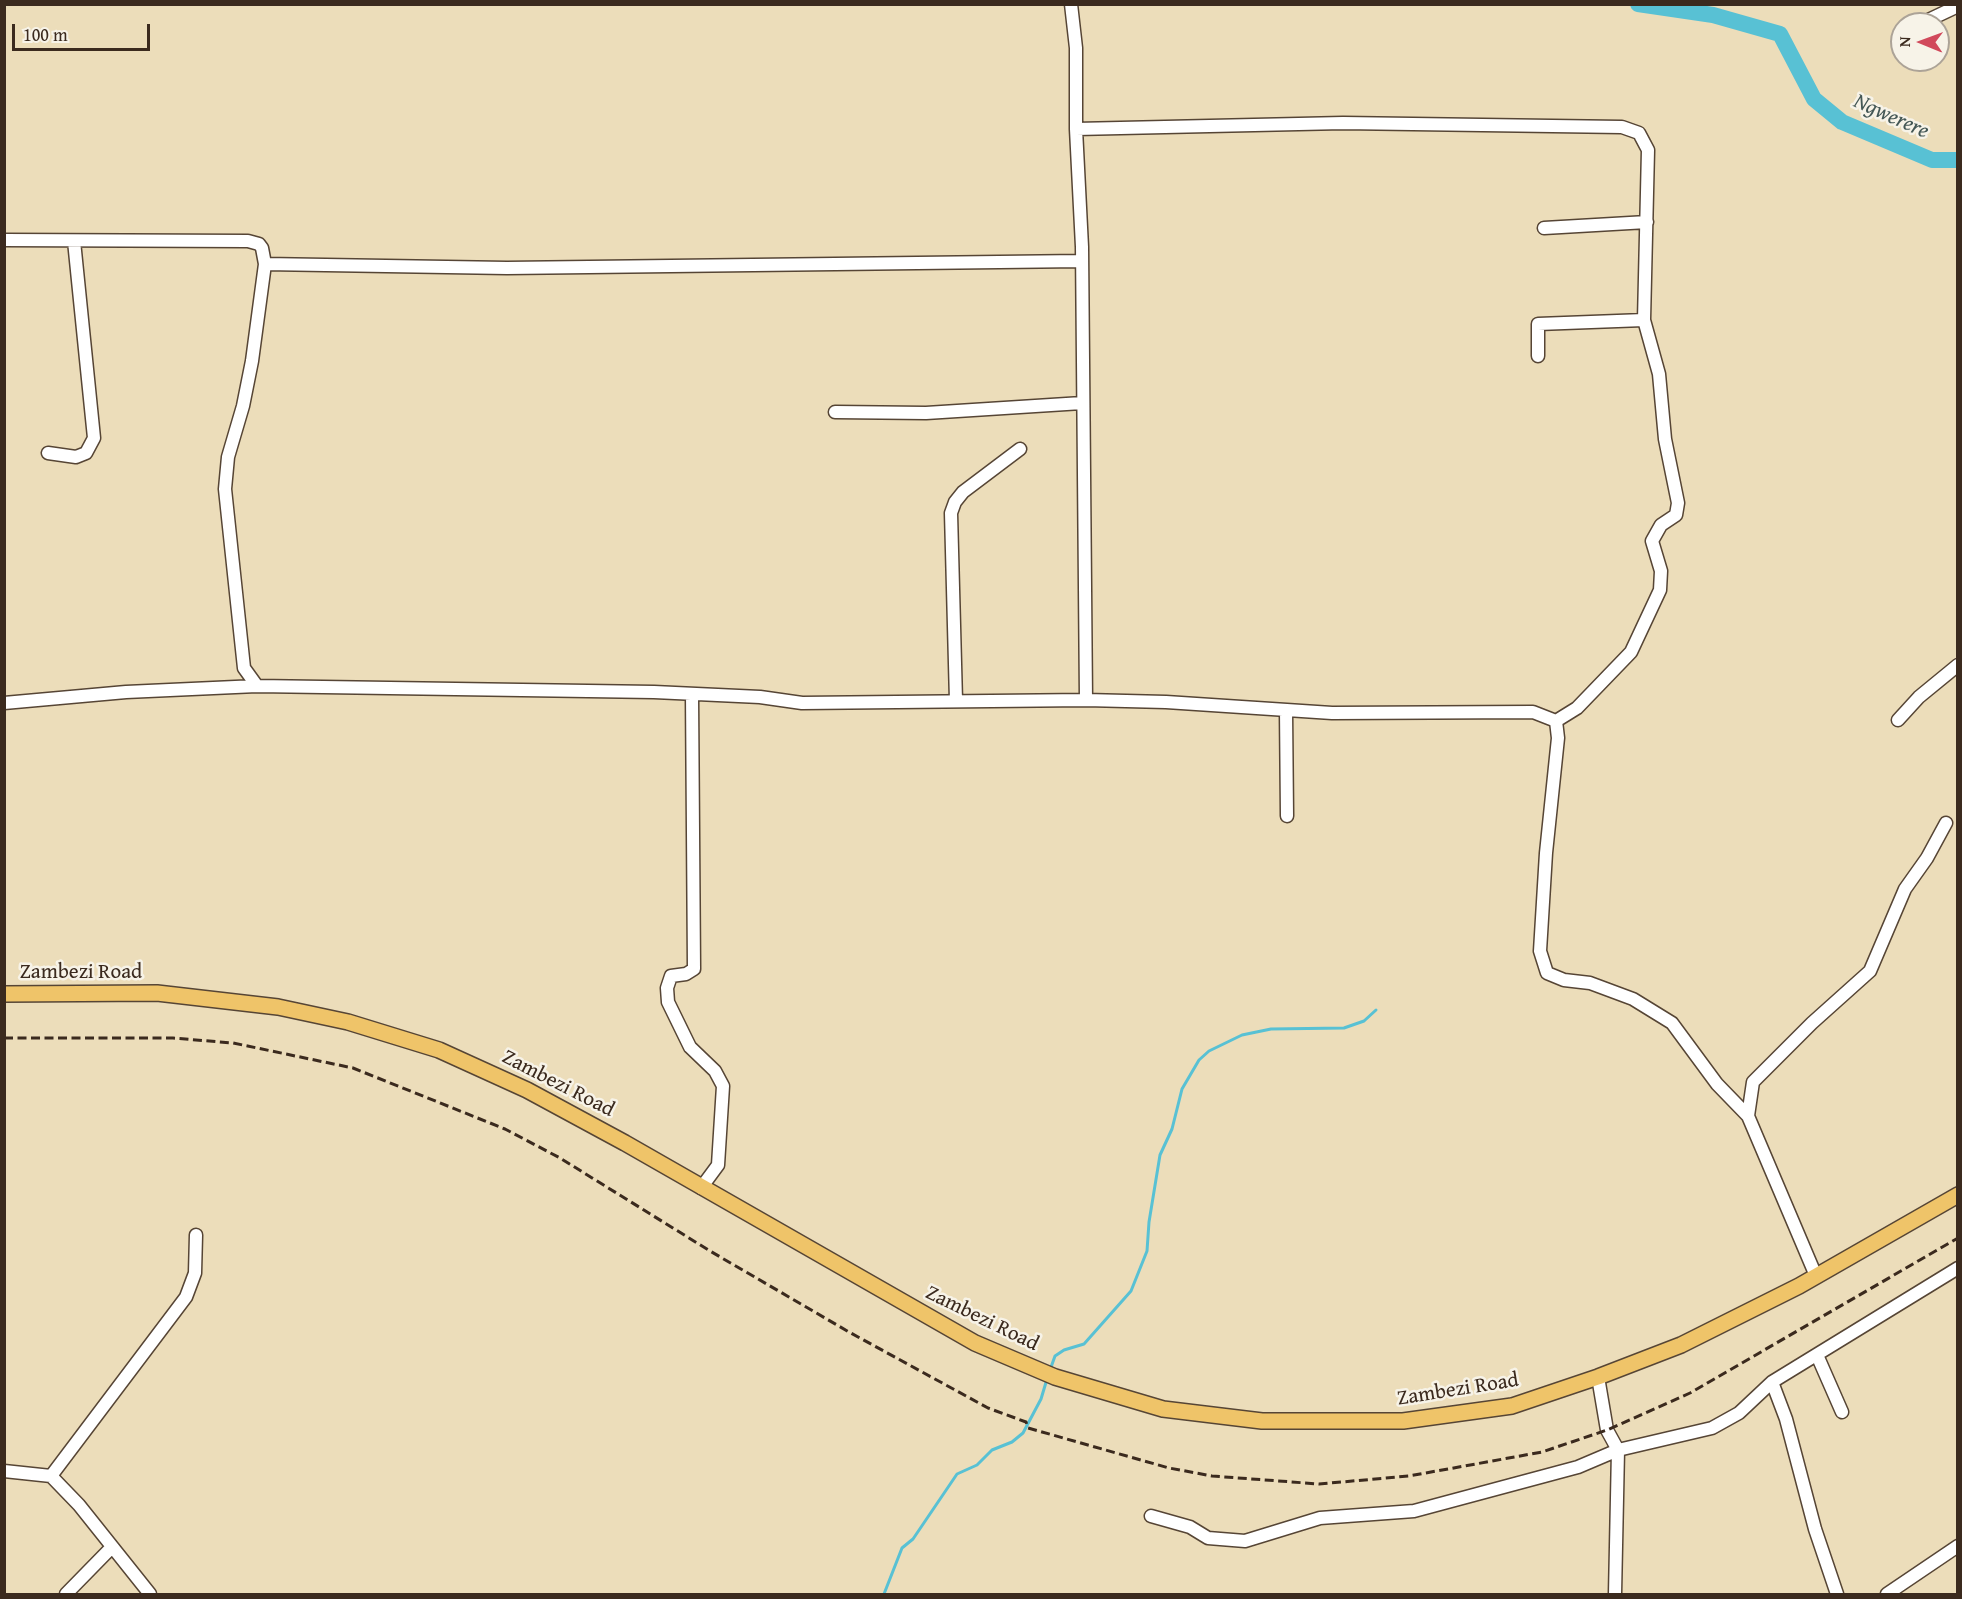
<!DOCTYPE html>
<style>
body{margin:0}
#map{position:relative;width:1962px;height:1599px;overflow:hidden;background:#ecddba;font-family:"Gentium Book Plus",serif}
canvas{display:block}
.frame{position:absolute;inset:0;border:6px solid #3b2a1e;pointer-events:none}
.north{position:absolute;left:1890px;top:12px;width:60px;height:60px;box-sizing:border-box;background:#f7f3e8;border:2px solid #aca397;border-radius:50%;rotate:271deg;font-size:16px;font-weight:700;line-height:24px;text-align:center;color:#3b2a1e}
.north::after{content:'';display:block;margin:auto;width:21px;height:27px;background:#d1495b;clip-path:polygon(50% 0,100% 100%,50% 72%,0 100%)}
.scale{position:absolute;left:12px;top:24px;width:138px;height:27px;box-sizing:border-box;border:3px solid #3b2a1e;border-top:0;padding-left:8px;font-size:18px;line-height:21px;white-space:nowrap;color:#3b2a1e;-webkit-text-stroke:4px #f7f3e8;paint-order:stroke}
</style>
<div id="map">
<canvas width="1962" height="1599"></canvas>
<div class="frame"></div>
<div class="north">N</div>
<div class="scale">100 m</div>
</div>
<script>
const ctx = document.querySelector('canvas').getContext('2d');
ctx.lineJoin = 'round';
function poly(rows) {
  const path = new Path2D();
  for (const r of rows) {
    path.moveTo(r[0], r[1]);
    for (let i = 2; i < r.length; i += 2) path.lineTo(r[i], r[i + 1]);
  }
  return path;
}
function stroke(path, color, width, dash) {
  ctx.strokeStyle = color;
  ctx.lineWidth = width;
  ctx.lineCap = dash ? 'butt' : 'round';
  ctx.setLineDash(dash || []);
  ctx.stroke(path);
}
function label(font, color, halo, rows, align = 'center') {
  ctx.font = font + ' "Gentium Book Plus",serif';
  ctx.lineWidth = 5;
  ctx.setLineDash([]);
  ctx.textBaseline = 'middle';
  ctx.strokeStyle = halo;
  ctx.fillStyle = color;
  for (const [text, x, y, turn = 0] of rows) {
    ctx.save();
    ctx.translate(x, y);
    ctx.rotate((+turn || 0) * Math.PI / 180);
    ctx.textAlign = isNaN(turn) ? turn : align;
    if (halo) ctx.strokeText(text, 0, 0);
    ctx.fillText(text, 0, 0);
    ctx.restore();
  }
}
stroke(poly([
 [1050,1370,1055,1356,1064,1350,1084,1344,1131,1291,1147,1251,1149,1222,1160,1155,1172,1129,1182,1089,1199,1060,1209,1051,1242,1035,1271,1029,1344,1028,1364,1021,1376,1010],
 [884,1594,902,1548,913,1539,957,1474,977,1465,992,1450,1012,1442,1023,1433,1041,1399,1047,1379]
]), '#58c1d4', 3);
stroke(poly([
 [1638,4,1713,15,1780,34,1814,99,1842,122,1932,160,1958,160]
]), '#58c1d4', 16);
const minor = poly([
 [1071,4,1076,48,1076,129],
 [1920,24,1958,6],
 [1544,228,1647,222],
 [4,240,248,241,259,244,262,248,265,264,252,361,243,406,228,457,225,489,244,668,257,686],
 [265,264,507,268,1081,261],
 [1538,356,1538,324,1644,320],
 [835,412,926,413,1082,403],
 [48,453,76,457,86,453,94,438,74,241],
 [692,695,694,969,686,974,671,976,667,988,668,1002,690,1047,715,1071,723,1086,718,1165,701,1188],
 [1086,700,1082,247,1076,129,1343,123,1622,127,1639,133,1648,150,1644,320,1659,374,1665,439,1678,503,1676,515,1661,525,1652,541,1661,571,1660,590,1631,652,1577,708,1556,721],
 [956,701,951,513,955,502,963,492,1020,449],
 [4,703,126,692,257,686,654,692,760,697,802,703,1086,700,1166,702,1332,713,1533,712,1556,721,1558,738,1546,853,1540,951,1547,973,1564,980,1590,983,1633,999,1672,1023,1717,1084,1748,1116,1816,1276],
 [1286,711,1287,816],
 [1898,720,1919,697,1958,665],
 [1748,1116,1753,1082,1812,1023,1870,971,1905,889,1927,858,1946,823],
 [1817,1355,1842,1412],
 [1598,1377,1607,1430,1618,1450,1615,1594],
 [1772,1382,1786,1419,1815,1529,1837,1594],
 [4,1471,51,1476,79,1505,150,1594],
 [51,1476,186,1297,195,1273,196,1235],
 [1151,1516,1190,1527,1208,1538,1245,1541,1320,1518,1414,1511,1578,1467,1618,1450,1712,1428,1739,1413,1772,1382,1958,1268],
 [66,1594,112,1547],
 [1887,1594,1958,1546]
]);
const major = poly([
 [4,994,157,993,278,1007,348,1022,439,1050,527,1090,625,1143,975,1343,1055,1377,1163,1409,1262,1421,1403,1421,1512,1406,1598,1377,1681,1345,1799,1286,1958,1195]
]);
stroke(minor, '#564535', 15);
stroke(major, '#564535', 18);
stroke(minor, '#fff', 12);
stroke(major, '#efc469', 15);
stroke(poly([
 [4,1038,173,1038,233,1043,353,1068,505,1129,560,1158,710,1251,849,1332,988,1408,1026,1422,1028,1428,1169,1468,1212,1476,1319,1484,1409,1476,1542,1452,1607,1430,1690,1393,1958,1238]
]), '#3b2a1e', 3, [9, 4.5]);
label('21px', '#3b2a1e', '#f7f3e8', [
 ["Zambezi Road",81,973],
 ["Zambezi Road",558,1084,27],
 ["Zambezi Road",982,1319,26],
 ["Zambezi Road",1458,1390,-9]
]);
label('italic 22px', '#445755', '#f7f3e8', [
 ["Ngwerere",1891,117,24]
]);
</script>
